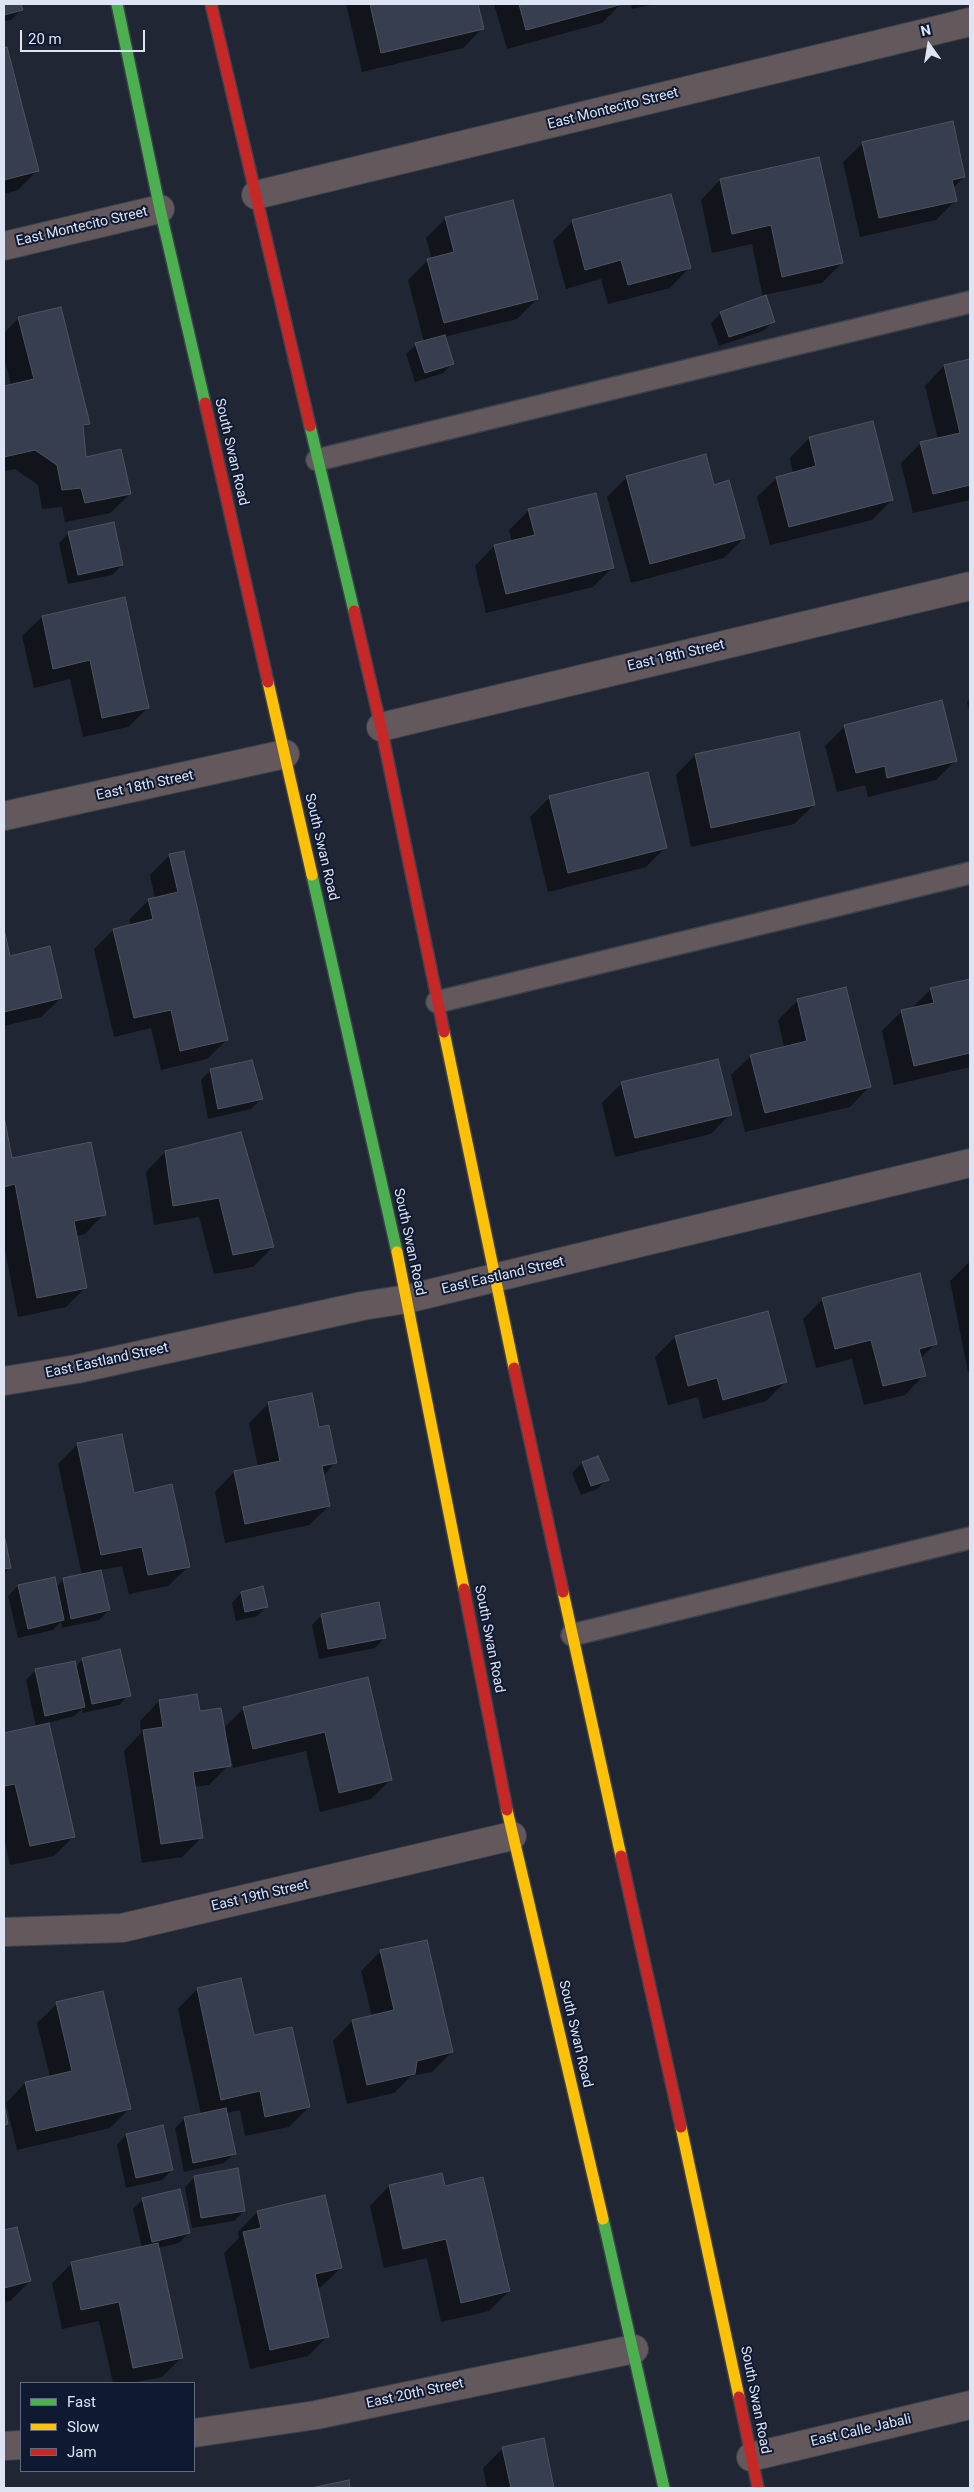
<!DOCTYPE html>
<style>
body{margin:0}
#map{position:relative;width:974px;height:2492px;overflow:hidden;background:#202633;font-family:Roboto,sans-serif}
canvas{display:block}
.frame{position:absolute;inset:0;border:5px solid #dde5f5;pointer-events:none}
.legend{position:absolute;left:20px;top:2382px;width:175px;height:90px;box-sizing:border-box;background:#0f1931;border:1px solid #616b7f;margin:0;padding:6px 9px;list-style:none;font-size:15px;color:#dde5f5}
.legend li{display:flex;align-items:center;gap:10px;height:25px}
.legend b{width:25px;border:1px solid #616b7f}
.north{position:absolute;left:904px;top:20px;width:50px;height:50px;-webkit-text-stroke:4px #0f1931;paint-order:stroke;rotate:347deg;font-size:14px;font-weight:700;line-height:20px;text-align:center;color:#dde5f5}
.north::after{content:'';display:block;margin:auto;width:18px;height:22px;background:#dde5f5;clip-path:polygon(50% 0,100% 100%,50% 72%,0 100%)}
.scale{position:absolute;left:20px;top:30px;width:125px;height:22px;box-sizing:border-box;border:2px solid #dde5f5;border-top:0;padding-left:6px;font-size:15px;line-height:18px;white-space:nowrap;color:#dde5f5;-webkit-text-stroke:4px #0f1931;paint-order:stroke}
</style>
<div id="map">
<canvas width="974" height="2492"></canvas>
<div class="frame"></div>
<ul class="legend">
<li><b style="height:6px;background:#4caf50"></b>Fast</li>
<li><b style="height:6px;background:#ffc107"></b>Slow</li>
<li><b style="height:6px;background:#c62828"></b>Jam</li>
</ul>
<div class="north">N</div>
<div class="scale">20 m</div>
</div>
<script>
const ctx = document.querySelector('canvas').getContext('2d');
ctx.lineJoin = 'round';
function fill(path, color) {
  ctx.fillStyle = color;
  ctx.fill(path, 'evenodd');
}
function poly(rows) {
  const path = new Path2D();
  for (const r of rows) {
    path.moveTo(r[0], r[1]);
    for (let i = 2; i < r.length; i += 2) path.lineTo(r[i], r[i + 1]);
  }
  return path;
}
function stroke(path, color, width, dash) {
  ctx.strokeStyle = color;
  ctx.lineWidth = width;
  ctx.lineCap = dash ? 'butt' : 'round';
  ctx.setLineDash(dash || []);
  ctx.stroke(path);
}
function label(font, color, halo, rows, align = 'center') {
  ctx.font = font + ' Roboto,sans-serif';
  ctx.lineWidth = 4;
  ctx.setLineDash([]);
  ctx.textBaseline = 'middle';
  ctx.strokeStyle = halo;
  ctx.fillStyle = color;
  for (const [text, x, y, turn = 0] of rows) {
    ctx.save();
    ctx.translate(x, y);
    ctx.rotate((+turn || 0) * Math.PI / 180);
    ctx.textAlign = isNaN(turn) ? turn : align;
    if (halo) ctx.strokeText(text, 0, 0);
    ctx.fillText(text, 0, 0);
    ctx.restore();
  }
}
fill(poly([
 [4,4,20,4,21,10,11,20,4,21],
 [346,4,477,4,483,28,463,48,362,72],
 [494,4,621,4,602,23,507,49],
 [631,4,655,4,632,9],
 [7,48,37,171,18,190,4,194,4,49],
 [863,143,964,177,953,188,956,200,936,220,860,237,843,162],
 [720,180,842,263,822,283,764,295,773,322,763,331,719,346,711,323,721,313,763,298,752,244,712,253,701,200],
 [446,218,537,299,517,319,444,337,453,363,443,373,415,382,406,354,416,345,424,342,408,280,428,260,432,259,426,238],
 [573,221,689,268,670,288,608,304,601,279,566,289,553,241],
 [19,318,88,423,82,429,85,459,130,494,110,513,65,522,62,507,42,509,38,485,15,469,4,471,4,387,11,385,4,356,4,333],
 [970,360,970,500,913,513,901,463,921,443,938,439,925,386,944,366],
 [872,422,892,500,872,520,770,545,757,497,777,478,793,473,790,458,809,438],
 [705,456,714,486,744,538,724,558,631,583,607,497,626,478],
 [529,510,613,567,593,587,486,613,475,566,494,546,512,542,509,530],
 [69,533,122,565,112,575,68,584,59,543],
 [42,617,148,708,128,727,83,737,70,679,34,688,22,636],
 [970,699,970,715,967,702],
 [845,726,955,761,936,780,868,797,865,785,837,792,825,746],
 [798,733,814,805,794,824,691,847,676,775,695,755],
 [549,798,666,847,646,867,548,892,530,817],
 [170,855,227,1040,207,1059,161,1070,151,1028,114,1037,94,949,113,930,131,926,129,920,149,900,155,899,150,875],
 [4,935,9,957,61,998,41,1017,4,1026],
 [970,980,970,1067,894,1085,882,1031,901,1012,912,1008,931,989],
 [797,1001,869,1087,850,1107,745,1132,731,1075,751,1056,784,1047,778,1020],
 [211,1070,261,1099,251,1109,208,1119,201,1080],
 [622,1083,730,1114,711,1134,615,1157,602,1103],
 [4,1123,11,1159,104,1214,85,1234,76,1236,86,1287,66,1307,18,1317,4,1245],
 [240,1134,273,1247,253,1267,214,1274,199,1217,154,1225,146,1172,165,1152],
 [970,1261,970,1371,968,1372,950,1281],
 [823,1299,936,1343,920,1359,924,1375,905,1395,864,1405,852,1359,816,1368,803,1319],
 [767,1312,785,1382,766,1401,703,1419,698,1397,668,1405,655,1357,675,1337],
 [311,1394,318,1428,336,1462,323,1476,329,1506,309,1525,225,1543,215,1492,234,1472,258,1467,249,1423,268,1404],
 [78,1444,133,1494,188,1567,168,1586,129,1594,122,1566,100,1570,109,1610,99,1620,62,1628,61,1622,53,1630,18,1638,8,1596,18,1586,54,1579,56,1587,63,1580,82,1575,58,1464],
 [598,1457,607,1479,597,1489,581,1495,572,1473,582,1463],
 [4,1540,10,1567,4,1573],
 [241,1593,267,1606,257,1616,236,1621,232,1603],
 [322,1615,384,1638,375,1648,319,1659,312,1625],
 [83,1659,129,1695,119,1705,83,1713,82,1709,74,1716,47,1723,74,1836,54,1856,10,1865,4,1837,4,1734,36,1727,26,1680,36,1670,75,1667],
 [367,1679,391,1779,371,1799,320,1812,306,1751,233,1768,228,1744,226,1744,229,1765,209,1785,194,1787,202,1837,182,1857,142,1863,124,1751,141,1733,140,1721,159,1701,199,1713,223,1729,244,1708],
 [381,1951,452,2052,432,2072,411,2076,394,2093,347,2104,333,2041,352,2021,372,2017,361,1971],
 [197,1989,254,2037,309,2107,289,2127,245,2136,240,2110,226,2113,234,2154,224,2163,184,2172,175,2128,185,2118,201,2114,178,2009],
 [57,2004,130,2108,110,2128,17,2150,6,2103,25,2083,50,2077,37,2023],
 [126,2135,172,2170,162,2180,126,2188,117,2145],
 [195,2177,244,2211,234,2221,192,2228,185,2187],
 [389,2186,444,2187,509,2291,489,2311,441,2322,427,2258,384,2268,370,2206],
 [143,2199,189,2233,179,2243,158,2248,182,2357,162,2377,131,2383,113,2383,99,2321,62,2329,52,2283,72,2263,142,2248,133,2209],
 [257,2212,341,2268,321,2287,317,2288,328,2336,308,2356,250,2369,224,2253,239,2238,238,2232],
 [17,2229,30,2281,10,2301,4,2302,4,2232],
 [543,2440,553,2488,487,2488,483,2468,503,2448]
]), '#0007');
const building = poly([
 [4,4,21,4,23,10,4,15,4,4],
 [370,4,478,4,484,29,381,53,370,4],
 [519,4,623,4,526,30,519,4],
 [7,47,39,171,4,180,4,48,7,47],
 [953,121,965,177,952,180,957,201,879,218,862,142,953,121],
 [819,157,843,263,782,277,771,225,732,234,720,179,819,157],
 [671,194,691,268,628,285,621,260,585,270,572,220,671,194],
 [513,200,538,299,444,323,427,259,454,252,445,217,513,200],
 [766,295,775,322,729,337,720,312,766,295],
 [61,307,90,424,83,425,86,457,121,449,131,494,85,503,81,488,62,490,57,465,35,450,4,457,4,386,34,379,18,317,61,307],
 [445,335,454,364,425,373,415,343,445,335],
 [970,359,970,485,933,494,920,442,960,433,944,365,970,359],
 [873,421,893,500,789,527,776,477,816,466,809,437,873,421],
 [706,454,714,485,729,480,745,538,650,564,626,476,706,454],
 [596,493,614,568,506,594,494,545,535,535,528,509,596,493],
 [114,522,123,565,78,575,68,532,114,522],
 [125,597,149,708,102,718,90,660,53,669,42,616,125,597],
 [942,700,957,761,887,778,885,766,856,773,844,725,942,700],
 [799,732,815,805,711,828,695,754,799,732],
 [648,772,667,848,568,873,549,796,648,772],
 [184,851,228,1040,180,1051,171,1010,134,1018,113,929,153,919,148,899,178,892,169,854,184,851],
 [4,929,10,956,50,946,62,998,4,1012,4,929],
 [970,979,970,1053,914,1066,901,1010,934,1003,930,988,970,979],
 [846,987,871,1087,765,1113,750,1055,807,1041,797,999,846,987],
 [718,1059,732,1115,635,1138,621,1082,718,1059],
 [252,1060,263,1099,218,1109,210,1069,252,1060],
 [4,1116,12,1158,91,1142,106,1215,74,1221,87,1288,37,1298,15,1184,4,1187,4,1116],
 [241,1132,274,1247,233,1255,219,1198,173,1206,165,1151,241,1132],
 [920,1273,937,1344,919,1349,926,1376,883,1386,871,1340,835,1349,822,1298,920,1273],
 [768,1311,787,1382,723,1400,717,1378,688,1386,675,1336,768,1311],
 [312,1393,319,1427,329,1425,337,1463,322,1466,330,1506,245,1524,234,1471,280,1461,268,1402,312,1393],
 [122,1434,134,1493,172,1484,190,1567,148,1575,142,1547,101,1555,77,1443,122,1434],
 [598,1456,609,1480,591,1486,582,1462,598,1456],
 [4,1534,11,1568,4,1569,4,1534],
 [101,1570,110,1610,71,1619,63,1578,101,1570],
 [55,1577,64,1620,28,1629,18,1585,55,1577],
 [263,1586,268,1607,245,1612,241,1592,263,1586],
 [379,1602,386,1638,328,1649,321,1614,379,1602],
 [120,1649,131,1696,92,1704,82,1658,120,1649],
 [75,1661,85,1707,45,1716,35,1669,75,1661],
 [368,1677,392,1780,339,1793,325,1732,253,1749,243,1707,368,1677],
 [197,1694,200,1711,221,1708,231,1766,193,1772,203,1838,161,1844,143,1730,163,1727,159,1700,197,1694],
 [49,1723,75,1837,30,1846,15,1784,4,1786,4,1733,49,1723],
 [427,1940,453,2052,417,2061,415,2074,367,2085,352,2020,394,2010,380,1950,427,1940],
 [241,1978,254,2035,292,2027,310,2107,265,2117,260,2091,221,2100,197,1988,241,1978],
 [103,1991,131,2109,36,2131,25,2082,72,2071,56,2002,103,1991],
 [4,2104,8,2124,4,2125,4,2104],
 [226,2108,236,2154,193,2163,184,2117,226,2108],
 [163,2125,173,2170,136,2178,126,2134,163,2125],
 [238,2168,245,2211,201,2218,194,2176,238,2168],
 [442,2173,445,2186,483,2177,510,2291,461,2303,446,2239,403,2249,389,2185,442,2173],
 [180,2189,190,2233,152,2242,142,2198,180,2189],
 [325,2195,342,2268,315,2274,329,2337,270,2350,243,2232,261,2228,257,2211,325,2195],
 [17,2227,31,2281,4,2288,4,2230,17,2227],
 [158,2243,183,2358,133,2368,119,2302,81,2310,71,2262,158,2243],
 [544,2438,554,2488,511,2488,502,2447,544,2438],
 [349,2480,350,2488,311,2488,349,2480]
]);
fill(building, '#373e4f');
stroke(building, '#4e535e', 1);
const lane = poly([
 [317,460,970,302],
 [437,1002,970,873],
 [572,1635,970,1538]
]);
const street = poly([
 [256,195,970,22],
 [4,246,160,209],
 [381,727,970,586],
 [4,816,285,754],
 [4,1381,77,1369,362,1306,407,1299,970,1163],
 [4,1932,122,1928,512,1836],
 [194,2433,316,2415,634,2349],
 [4,2446,21,2445],
 [751,2457,970,2405]
]);
const fast = poly([
 [117,4,160,209,205,403],
 [310,426,354,611],
 [312,875,397,1252],
 [603,2219,664,2488]
]);
const slow = poly([
 [268,682,312,875],
 [444,1032,514,1368],
 [397,1252,464,1589],
 [563,1592,621,1856],
 [507,1810,603,2219],
 [681,2127,739,2397]
]);
const jam = poly([
 [211,4,310,426],
 [205,403,268,682],
 [354,611,381,727,444,1032],
 [514,1368,563,1592],
 [464,1589,507,1810],
 [621,1856,681,2127],
 [739,2397,758,2488]
]);
stroke(lane, '#3c424c', 24);
stroke(street, '#3c424c', 30);
stroke(fast, '#3c424c', 14);
stroke(slow, '#3c424c', 14);
stroke(jam, '#3c424c', 14);
stroke(lane, '#63595c', 21);
stroke(street, '#63595c', 28);
stroke(fast, '#4caf50', 11);
stroke(slow, '#ffc107', 11);
stroke(jam, '#c62828', 11);
label('14px', '#dde5f5', '#0f1931', [
 ["East Montecito Street",613,109,-14],
 ["East Montecito Street",82,227,-13],
 ["South Swan Road",231,452,77],
 ["East 18th Street",676,656,-13],
 ["East 18th Street",145,786,-12],
 ["South Swan Road",321,847,77],
 ["South Swan Road",409,1242,78],
 ["East Eastland Street",503,1276,-13],
 ["East Eastland Street",107,1361,-12],
 ["South Swan Road",489,1639,79],
 ["East 19th Street",260,1896,-13],
 ["South Swan Road",575,2034,77],
 ["East 20th Street",415,2394,-12],
 ["South Swan Road",755,2400,79],
 ["East Calle Jabali",861,2431,-13]
]);
</script>
